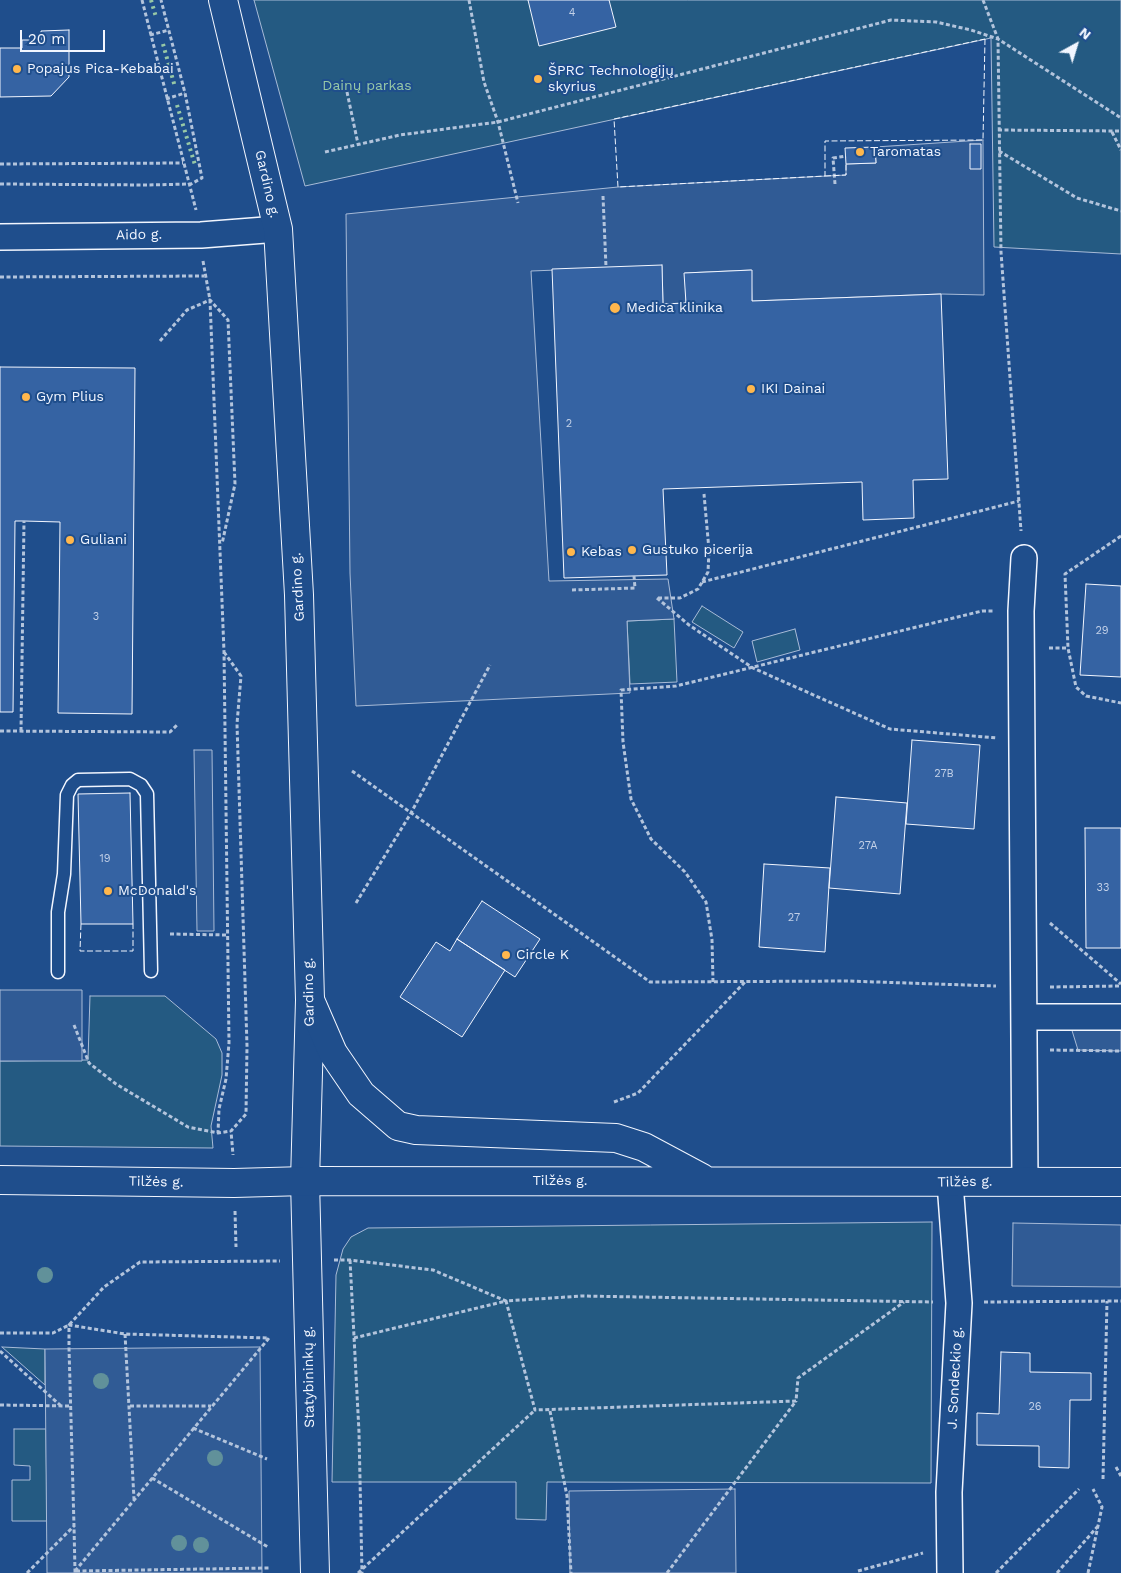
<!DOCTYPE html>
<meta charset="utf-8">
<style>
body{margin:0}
#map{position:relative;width:1121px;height:1573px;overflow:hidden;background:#1f4e8c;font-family:"Work Sans",sans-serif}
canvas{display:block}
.north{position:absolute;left:1051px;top:20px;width:50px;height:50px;-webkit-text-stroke:4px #1f4e8c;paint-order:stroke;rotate:39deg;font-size:14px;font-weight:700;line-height:20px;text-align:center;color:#f2f6ff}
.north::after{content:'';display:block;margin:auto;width:18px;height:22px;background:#f2f6ff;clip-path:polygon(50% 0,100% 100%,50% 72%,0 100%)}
.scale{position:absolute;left:20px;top:30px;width:85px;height:22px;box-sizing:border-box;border:2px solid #f2f6ff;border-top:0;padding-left:6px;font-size:15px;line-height:18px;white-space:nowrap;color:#f2f6ff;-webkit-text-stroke:4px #1f4e8c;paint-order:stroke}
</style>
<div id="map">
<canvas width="1121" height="1573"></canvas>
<div class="north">N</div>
<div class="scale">20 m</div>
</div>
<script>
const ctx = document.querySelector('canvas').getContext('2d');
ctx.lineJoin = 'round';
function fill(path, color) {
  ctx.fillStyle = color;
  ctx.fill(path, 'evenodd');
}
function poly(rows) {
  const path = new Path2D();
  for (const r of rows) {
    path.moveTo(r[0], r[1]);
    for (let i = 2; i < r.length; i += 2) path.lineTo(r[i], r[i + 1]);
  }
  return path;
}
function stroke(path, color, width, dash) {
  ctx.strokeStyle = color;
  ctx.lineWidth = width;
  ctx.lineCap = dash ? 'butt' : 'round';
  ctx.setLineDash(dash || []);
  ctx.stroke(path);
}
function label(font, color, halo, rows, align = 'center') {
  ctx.font = font + ' "Work Sans",sans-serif';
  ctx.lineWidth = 4;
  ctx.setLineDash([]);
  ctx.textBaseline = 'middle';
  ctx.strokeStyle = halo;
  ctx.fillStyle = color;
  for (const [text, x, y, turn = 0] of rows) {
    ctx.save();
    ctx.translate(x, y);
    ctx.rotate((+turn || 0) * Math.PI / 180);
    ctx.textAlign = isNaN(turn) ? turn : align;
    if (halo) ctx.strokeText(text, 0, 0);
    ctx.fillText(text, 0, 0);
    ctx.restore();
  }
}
const green = poly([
 [254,0,1121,0,1121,254,994,247,991,38,305,186,254,0],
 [702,606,743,632,734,648,692,622,702,606],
 [674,619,677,682,630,684,627,621,674,619],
 [795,629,800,650,757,662,752,641,795,629],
 [90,996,165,996,216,1039,222,1053,222,1075,211,1126,213,1148,0,1146,0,1061,88,1060,90,996],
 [932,1222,931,1483,547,1482,546,1520,516,1519,516,1482,332,1482,336,1275,343,1249,351,1237,368,1228,932,1222],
 [2,1347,45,1349,45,1385,2,1347],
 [14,1429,46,1429,47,1521,12,1521,12,1480,30,1480,30,1466,14,1465,14,1429]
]);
fill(green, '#245a82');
stroke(green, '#a8bbd7', 1);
const parking = poly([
 [983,140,984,295,941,294,752,301,751,270,685,273,686,303,663,304,662,266,531,271,549,581,668,579,674,619,627,621,630,693,356,706,350,573,346,214,618,187,846,175,846,164,876,163,875,147,983,140],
 [194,750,212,750,214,931,197,931,194,750],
 [0,990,82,990,82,1061,0,1061,0,990],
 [1070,1024,1121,1025,1121,1051,1078,1050,1070,1024],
 [1013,1223,1121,1225,1121,1287,1012,1286,1013,1223],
 [260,1347,262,1573,47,1573,45,1349,260,1347],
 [735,1489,736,1573,570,1573,569,1491,735,1489]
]);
fill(parking, '#305b95');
stroke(parking, '#a8bbd7', 1);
const building = poly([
 [528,0,609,0,616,27,539,46,528,0],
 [69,30,69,77,51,96,0,97,0,48,22,48,22,40,41,40,41,31,69,30],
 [970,144,981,144,981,169,970,169,970,144],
 [875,147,876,163,846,164,845,148,875,147],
 [662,265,663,304,686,303,684,273,752,270,752,301,941,294,948,479,913,480,914,518,863,520,862,482,663,489,667,575,564,578,552,269,662,265],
 [0,367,135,368,132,714,58,713,60,522,24,521,15,521,13,712,0,712,0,367],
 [1086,584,1121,586,1121,677,1080,675,1086,584],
 [912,740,980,745,974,829,906,824,912,740],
 [130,793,133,924,81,924,78,794,130,793],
 [836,797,907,803,900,894,829,888,836,797],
 [1085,828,1121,828,1121,948,1086,948,1085,828],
 [764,864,830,868,825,952,759,947,764,864],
 [482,901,540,939,515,977,457,939,482,901],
 [457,939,505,970,462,1037,400,997,436,942,450,951,457,939],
 [1001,1352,1030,1353,1030,1372,1091,1373,1091,1400,1070,1400,1069,1468,1039,1467,1039,1446,977,1445,977,1413,999,1414,1001,1352]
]);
fill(building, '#3563a3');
stroke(building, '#f2f6ff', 1);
const lane = poly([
 [58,972,58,912,64,874,67,795,72,785,78,780,130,779,141,785,147,794,151,971]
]);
const street = poly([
 [0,237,201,235,278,229],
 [1024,558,1021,611,1025,1181],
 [1024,1017,1121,1017],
 [950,1573,949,1492,959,1303,950,1183]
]);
const secondary = poly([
 [223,0,278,229,299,595,310,1000,305,1181,315,1573]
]);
const highway = poly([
 [310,1000,333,1053,361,1094,398,1126,416,1130,616,1138,644,1147,702,1178],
 [0,1180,234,1183,305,1181,1121,1182]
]);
stroke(lane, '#f2f6ff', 15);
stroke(street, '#f2f6ff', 28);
stroke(secondary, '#f2f6ff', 30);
stroke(highway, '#f2f6ff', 30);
stroke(poly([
 [142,0,196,210],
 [469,0,484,82,498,122,518,203],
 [983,0,998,39,1001,252,1021,531],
 [150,35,169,30],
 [347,92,358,144],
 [166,99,185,93],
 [998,130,1121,131],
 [1112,132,1121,150],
 [999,151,1077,198,1121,211],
 [325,152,400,135,498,122,891,20,936,22,971,30,998,39,1121,118],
 [0,164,183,163],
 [0,184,148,185,191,184,202,178,185,93,161,0],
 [835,184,833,158,846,156],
 [603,196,606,267],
 [203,261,210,300,224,652,229,1043,226,1079,219,1109,218,1133],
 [0,277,204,276],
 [160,341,187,310,210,300,228,320,235,484,222,544],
 [1121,536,1065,574,1068,648,1076,687,1086,696,1121,703],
 [702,582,1019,501],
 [572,590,635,588,634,576],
 [657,598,689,625,753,668,890,729,997,738],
 [658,598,680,598,698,589,708,572,709,550,704,494],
 [1049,648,1068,648],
 [224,652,241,676,237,724,247,1046,246,1114,231,1131,233,1155],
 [0,731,170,732,178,724],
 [21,731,24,521],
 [352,771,650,982,847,981,996,986],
 [356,903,411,813,490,665],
 [1050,923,1121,984],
 [170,934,227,935],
 [713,982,712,940,706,902,685,872,651,839,631,799,623,742,621,690,676,686,982,611,995,611],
 [1050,987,1121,986],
 [74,1025,89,1063,116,1084,188,1127,218,1133,231,1131],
 [1050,1050,1121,1051],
 [614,1102,638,1093,745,982],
 [235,1211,236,1247],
 [334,1260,350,1260,433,1270,506,1301,582,1296,933,1302],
 [350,1260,359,1432,362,1573],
 [984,1302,1121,1301],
 [0,1333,53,1333,69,1325,104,1287,140,1262,280,1261],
 [125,1334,134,1499],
 [354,1338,506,1301,535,1410,796,1401,798,1378,904,1302],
 [0,1351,61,1406],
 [0,1405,71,1406],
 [130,1406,211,1406],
 [550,1411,567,1496,571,1573],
 [193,1428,267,1459],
 [1116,1467,1121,1476],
 [152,1478,268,1547],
 [1103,1479,1107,1301],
 [75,1571,269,1338,125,1334,69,1325,69,1348,74,1526,75,1571,75,1573],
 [76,1571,269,1568],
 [858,1571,923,1553],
 [27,1573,74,1526],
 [358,1573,535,1410],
 [667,1573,796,1401],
 [996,1573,1079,1489],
 [1057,1573,1098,1526],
 [1088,1573,1102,1507,1093,1489]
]), '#b3c4dc', 3, [4, 2.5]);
stroke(lane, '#1f4e8c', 12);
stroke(street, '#1f4e8c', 25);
stroke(secondary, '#1f4e8c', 28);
stroke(highway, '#1f4e8c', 28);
stroke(poly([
 [151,0,156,17],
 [163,44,175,87],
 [177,105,195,165]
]), '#97c8a6', 4, [2.5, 4]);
stroke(poly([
 [985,39,983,140,825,141,825,176,618,187,614,119,985,39],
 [825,176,846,175,846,164],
 [81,924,80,951,133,951,133,924]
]), '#f2f6ff', 1, [6, 2.5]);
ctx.fillStyle = '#61919a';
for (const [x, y] of [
 [45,1275],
 [101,1381],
 [215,1458],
 [179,1543],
 [201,1545]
]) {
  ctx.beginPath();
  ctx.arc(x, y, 8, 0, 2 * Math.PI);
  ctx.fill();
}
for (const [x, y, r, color] of [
 [17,69,5,"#ffb74d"],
 [538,79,5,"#ffb74d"],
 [860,152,5,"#ffb74d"],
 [615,308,6,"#ffb74d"],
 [751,389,5,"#ffb74d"],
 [26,397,5,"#ffb74d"],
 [70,540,5,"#ffb74d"],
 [632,550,5,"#ffb74d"],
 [571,552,5,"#ffb74d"],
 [108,891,5,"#ffb74d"],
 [506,955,5,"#ffb74d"]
]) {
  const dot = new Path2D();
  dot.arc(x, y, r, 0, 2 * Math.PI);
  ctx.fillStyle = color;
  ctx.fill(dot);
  stroke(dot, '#1f4e8c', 2);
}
label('11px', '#c3d1e8', null, [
 ["4",572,13],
 ["2",569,424],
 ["3",96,617],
 ["29",1102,631],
 ["27B",944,774],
 ["27A",868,846],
 ["19",105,859],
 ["33",1103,888],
 ["27",794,918],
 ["26",1035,1407]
]);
label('14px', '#f2f6ff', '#1f4e8c', [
 ["Popajus Pica-Kebabai",27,69],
 ["ŠPRC Technologijų",548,71],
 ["skyrius",548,87],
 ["Taromatas",870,152],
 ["Medica klinika",626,308],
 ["IKI Dainai",761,389],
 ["Gym Plius",36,397],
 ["Guliani",80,540],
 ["Gustuko picerija",642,550],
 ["Kebas",581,552],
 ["McDonald's",118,891],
 ["Circle K",516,955]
], 'left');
label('14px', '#97c8a6', '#1f4e8c', [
 ["Dainų parkas",367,86]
]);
label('14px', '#f2f6ff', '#1f4e8c', [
 ["Gardino g.",267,184,77],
 ["Aido g.",139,235,-1],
 ["Gardino g.",298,587,-93],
 ["Gardino g.",309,992,-91],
 ["Tilžės g.",560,1181],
 ["Tilžės g.",156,1182,1],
 ["Tilžės g.",965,1182,-1],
 ["Statybininkų g.",309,1377,-91],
 ["J. Sondeckio g.",955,1378,-87]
]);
</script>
